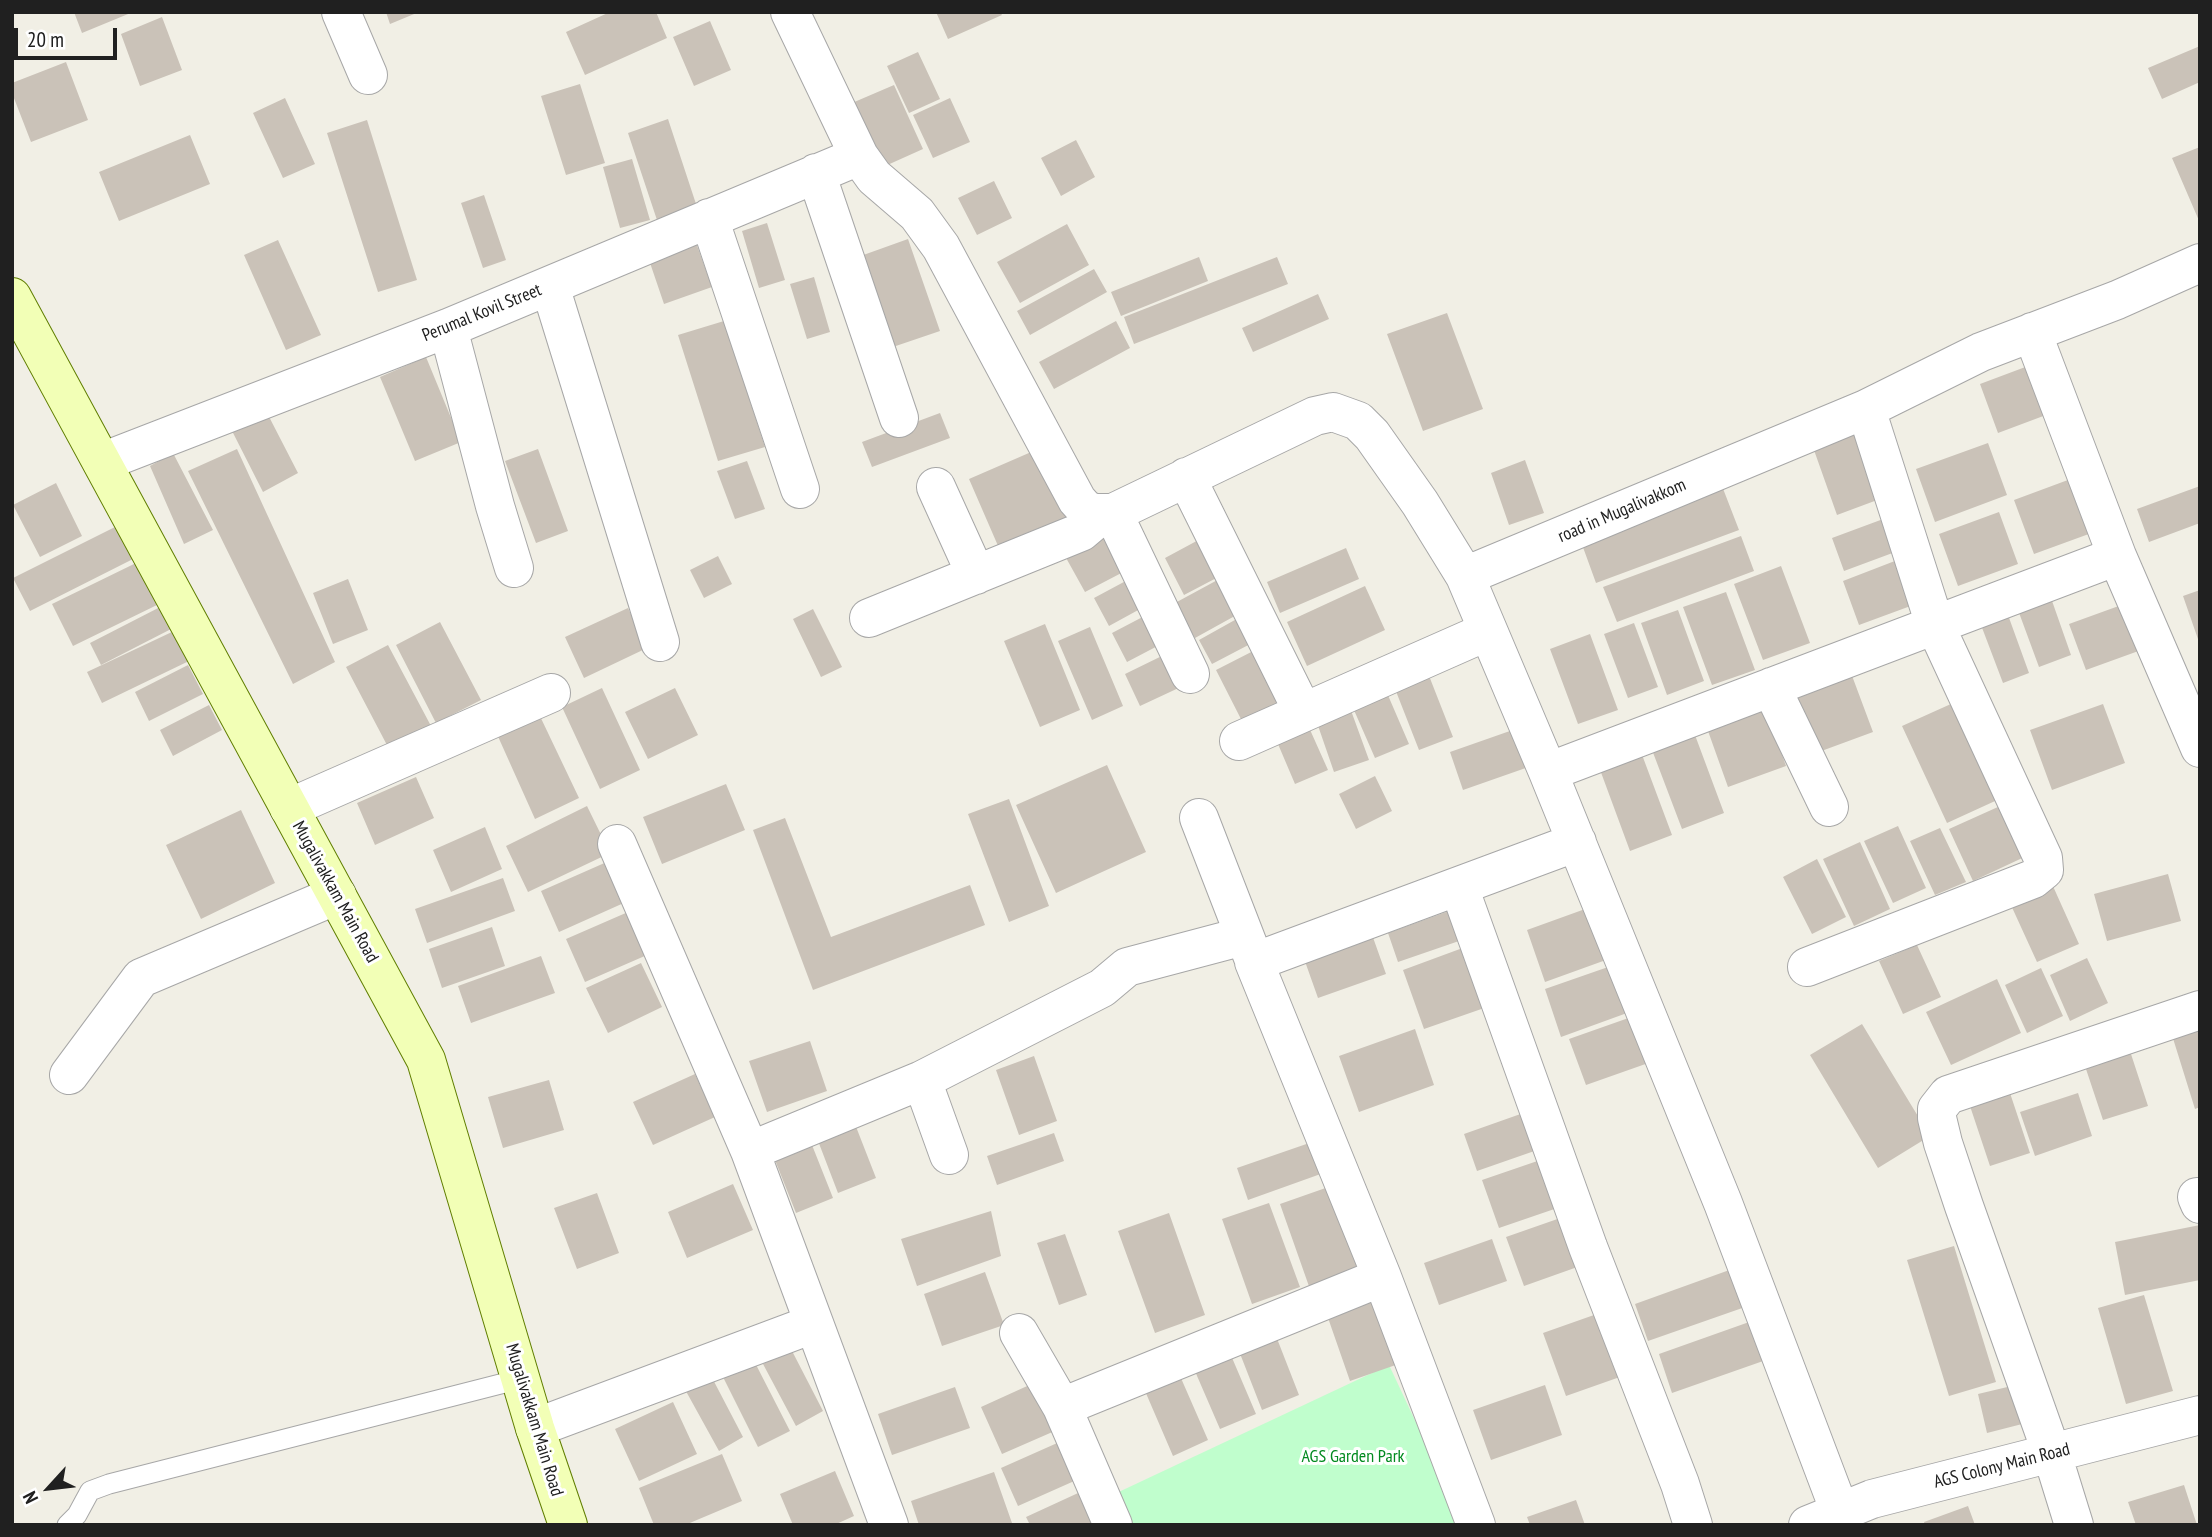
<!DOCTYPE html>
<style>
body{margin:0}
#map{position:relative;width:2212px;height:1537px;overflow:hidden;background:#f1efe5;font-family:"PT Sans Narrow",sans-serif}
canvas{display:block}
.frame{position:absolute;inset:0;border:14px solid #202020;pointer-events:none}
.north{position:absolute;left:14px;top:1453px;width:70px;height:70px;-webkit-text-stroke:5px #fff;paint-order:stroke;rotate:243deg;font-size:19px;font-weight:700;line-height:28px;text-align:center;color:#202020}
.north::after{content:'';display:block;margin:auto;width:24px;height:32px;background:#202020;clip-path:polygon(50% 0,100% 100%,50% 72%,0 100%)}
.scale{position:absolute;left:14px;top:28px;width:103px;height:32px;box-sizing:border-box;border:4px solid #202020;border-top:0;padding-left:9px;font-size:21px;line-height:24px;white-space:nowrap;color:#202020;-webkit-text-stroke:5px #fff;paint-order:stroke}
</style>
<div id="map">
<canvas width="2212" height="1537"></canvas>
<div class="frame"></div>
<div class="north">N</div>
<div class="scale">20 m</div>
</div>
<script>
const ctx = document.querySelector('canvas').getContext('2d');
ctx.lineJoin = 'round';
function fill(path, color) {
  ctx.fillStyle = color;
  ctx.fill(path, 'evenodd');
}
function poly(rows) {
  const path = new Path2D();
  for (const r of rows) {
    path.moveTo(r[0], r[1]);
    for (let i = 2; i < r.length; i += 2) path.lineTo(r[i], r[i + 1]);
  }
  return path;
}
function stroke(path, color, width, dash) {
  ctx.strokeStyle = color;
  ctx.lineWidth = width;
  ctx.lineCap = dash ? 'butt' : 'round';
  ctx.setLineDash(dash || []);
  ctx.stroke(path);
}
function label(font, color, halo, rows, align = 'center') {
  ctx.font = font + ' "PT Sans Narrow",sans-serif';
  ctx.lineWidth = 6;
  ctx.setLineDash([]);
  ctx.textBaseline = 'middle';
  ctx.strokeStyle = halo;
  ctx.fillStyle = color;
  for (const [text, x, y, turn = 0] of rows) {
    ctx.save();
    ctx.translate(x, y);
    ctx.rotate((+turn || 0) * Math.PI / 180);
    ctx.textAlign = isNaN(turn) ? turn : align;
    if (halo) ctx.strokeText(text, 0, 0);
    ctx.fillText(text, 0, 0);
    ctx.restore();
  }
}
fill(poly([
 [1389,1365,1464,1525,1120,1525,1108,1497]
]), '#c0fecd');
fill(poly([
 [74,12,133,12,82,33],
 [386,12,419,12,390,24],
 [610,12,656,12,667,38,585,75,566,32],
 [936,12,1000,12,1002,15,948,39],
 [162,17,182,70,140,86,121,34],
 [710,21,731,70,694,86,673,37],
 [2200,46,2200,82,2162,99,2148,68],
 [918,52,940,99,909,113,887,66],
 [66,62,88,120,31,142,12,93,12,83],
 [580,84,605,163,566,175,541,96],
 [894,85,923,149,874,171,845,106],
 [285,98,315,164,283,178,253,113],
 [950,98,970,142,933,158,913,115],
 [668,119,697,207,657,220,628,133],
 [367,120,417,280,378,292,327,133],
 [190,135,210,184,119,221,99,172],
 [1076,140,1095,177,1061,196,1041,158],
 [2200,147,2200,223,2172,158],
 [632,159,650,220,620,228,603,167],
 [994,181,1012,218,977,235,958,198],
 [484,195,506,260,483,268,461,203],
 [767,223,785,280,759,288,742,231],
 [1067,224,1089,265,1020,303,997,262],
 [908,239,940,331,887,349,855,258],
 [278,240,321,335,286,350,244,255],
 [695,240,712,287,664,304,648,257],
 [1199,257,1208,281,1121,316,1111,292],
 [1277,257,1288,284,1134,344,1124,317],
 [1094,269,1107,292,1030,335,1017,311],
 [814,277,830,332,807,339,790,284],
 [1318,294,1329,319,1253,352,1242,328],
 [1447,313,1483,409,1423,431,1387,334],
 [724,321,765,447,718,461,678,335],
 [1116,321,1130,348,1054,389,1039,362],
 [426,357,461,442,415,461,380,377],
 [2036,363,2054,412,1998,433,1980,384],
 [264,407,298,473,263,492,229,425],
 [940,413,950,438,872,467,862,442],
 [1859,418,1888,496,1837,515,1809,436],
 [1988,443,2007,495,1935,522,1916,469],
 [1045,446,1077,523,1002,555,969,479],
 [237,449,335,662,293,684,188,471],
 [538,449,568,531,536,543,505,461],
 [173,453,213,530,184,544,150,466],
 [1525,460,1544,513,1509,525,1491,473],
 [747,461,765,509,735,519,717,471],
 [2076,477,2097,531,2034,554,2014,500],
 [56,483,82,536,40,557,13,505],
 [1722,486,1739,530,1596,583,1580,539],
 [2200,486,2200,523,2149,542,2137,509],
 [1999,512,2018,564,1958,586,1939,534],
 [1894,515,1906,548,1844,571,1832,538],
 [121,524,137,557,30,611,13,578],
 [1110,533,1129,569,1085,592,1065,556],
 [1741,536,1754,571,1617,622,1603,587],
 [1204,537,1224,574,1184,595,1165,558],
 [1346,548,1359,579,1280,613,1267,582],
 [718,556,732,584,704,598,690,570],
 [1900,559,1916,604,1859,625,1843,581],
 [136,563,157,605,73,646,52,604],
 [1781,566,1810,643,1763,660,1734,584],
 [1135,576,1151,603,1109,626,1094,598],
 [1223,577,1242,612,1195,638,1175,603],
 [348,579,368,630,333,644,313,593],
 [1365,586,1385,630,1307,666,1287,622],
 [2200,590,2200,641,2199,642,2183,596],
 [1726,592,1755,670,1712,685,1683,607],
 [2051,598,2071,655,2039,667,2018,610],
 [2127,603,2144,649,2086,670,2069,624],
 [164,605,175,627,101,665,90,643],
 [628,608,647,648,584,678,565,637],
 [813,609,842,667,821,677,793,619],
 [1678,610,1704,681,1667,695,1641,623],
 [1154,611,1169,640,1127,662,1112,633],
 [2008,615,2029,673,2003,683,1981,625],
 [1242,616,1256,641,1212,664,1199,640],
 [440,622,481,700,436,723,396,645],
 [1634,623,1658,687,1628,698,1604,634],
 [1045,624,1080,710,1040,727,1004,641],
 [1090,627,1123,706,1092,720,1058,641],
 [174,631,189,661,102,703,87,672],
 [1590,634,1618,710,1578,724,1550,649],
 [388,645,431,726,388,747,346,667],
 [1263,646,1291,698,1243,723,1216,670],
 [1170,652,1185,685,1140,706,1125,674],
 [1424,663,1453,737,1419,750,1390,676],
 [188,665,203,694,149,721,135,692],
 [1851,673,1873,732,1816,753,1795,694],
 [1384,686,1409,744,1375,758,1350,701],
 [602,688,640,770,600,789,562,707],
 [675,688,698,735,648,759,625,712],
 [1962,699,2006,796,1947,823,1902,726],
 [2103,704,2125,763,2052,790,2030,730],
 [209,705,222,730,173,756,160,730],
 [1349,705,1369,760,1334,772,1315,717],
 [1766,710,1786,766,1728,787,1708,731],
 [538,712,579,798,535,819,496,732],
 [1307,723,1328,770,1295,784,1275,737],
 [1527,725,1540,763,1463,790,1450,752],
 [1692,727,1724,813,1682,829,1649,742],
 [1641,752,1672,835,1630,851,1599,767],
 [1107,765,1146,852,1056,893,1016,805],
 [1375,776,1392,811,1356,829,1339,794],
 [416,777,434,818,375,845,357,803],
 [726,784,745,830,662,864,643,817],
 [1009,799,1049,906,1009,922,968,814],
 [2009,802,2033,853,1973,881,1949,829],
 [587,806,610,853,528,892,506,846],
 [241,810,275,883,201,919,166,845],
 [785,818,831,937,970,885,985,925,813,990,753,830],
 [1898,826,1926,888,1893,903,1864,841],
 [485,827,502,869,451,892,433,850],
 [1940,828,1966,882,1935,895,1910,841],
 [1860,842,1890,909,1854,926,1823,859],
 [1817,859,1846,917,1812,934,1783,877],
 [609,861,626,902,559,932,541,891],
 [2168,874,2181,921,2107,941,2094,894],
 [503,878,515,911,427,943,415,909],
 [2052,884,2079,944,2037,962,2010,903],
 [1599,904,1617,956,1545,982,1527,930],
 [1449,911,1459,941,1398,962,1388,933],
 [628,912,647,955,585,982,566,939],
 [492,927,505,966,442,988,429,949],
 [1370,929,1386,974,1318,998,1302,953],
 [1917,945,1941,997,1903,1014,1879,961],
 [1468,946,1490,1006,1424,1029,1403,970],
 [541,956,555,993,471,1023,458,986],
 [2087,958,2108,1003,2070,1021,2050,975],
 [641,963,662,1007,608,1033,586,988],
 [1611,966,1627,1013,1561,1037,1545,989],
 [2041,968,2063,1016,2027,1033,2005,985],
 [1997,979,2021,1033,1951,1065,1926,1012],
 [1637,1015,1654,1061,1586,1085,1569,1039],
 [2200,1023,2200,1107,2195,1109,2171,1032],
 [1862,1024,1930,1136,1878,1168,1810,1055],
 [1415,1029,1434,1085,1359,1112,1339,1056],
 [810,1041,827,1091,767,1112,749,1061],
 [2130,1051,2148,1106,2103,1120,2085,1066],
 [1034,1056,1057,1121,1019,1135,996,1070],
 [695,1074,715,1117,653,1145,633,1102],
 [549,1080,564,1130,503,1148,488,1097],
 [2008,1087,2030,1153,1990,1166,1968,1100],
 [2078,1093,2092,1136,2035,1156,2020,1112],
 [1529,1111,1543,1148,1477,1171,1464,1134],
 [853,1119,876,1178,838,1193,815,1133],
 [1054,1133,1064,1161,997,1185,987,1156],
 [810,1140,833,1198,796,1213,773,1155],
 [1318,1140,1329,1171,1248,1200,1237,1168],
 [1552,1156,1569,1204,1499,1228,1482,1180],
 [733,1184,753,1230,687,1258,668,1212],
 [1337,1184,1368,1271,1311,1292,1280,1204],
 [597,1193,619,1253,577,1269,554,1208],
 [1269,1203,1300,1287,1252,1304,1222,1219],
 [991,1211,1001,1256,917,1286,901,1239],
 [1169,1213,1205,1315,1155,1333,1118,1231],
 [1566,1216,1583,1265,1524,1286,1506,1237],
 [2200,1225,2200,1280,2125,1295,2115,1242],
 [1065,1234,1087,1295,1059,1305,1037,1243],
 [1492,1239,1507,1281,1439,1305,1424,1263],
 [1954,1246,1996,1382,1949,1396,1907,1260],
 [1735,1268,1748,1306,1648,1341,1635,1304],
 [985,1272,1004,1325,942,1346,924,1294],
 [1383,1295,1407,1361,1350,1381,1327,1315],
 [2144,1295,2173,1391,2126,1404,2098,1308],
 [1611,1309,1634,1372,1566,1396,1543,1333],
 [1752,1321,1766,1360,1672,1393,1659,1354],
 [1276,1336,1299,1395,1262,1410,1239,1351],
 [1227,1346,1256,1414,1220,1429,1191,1362],
 [791,1349,823,1411,796,1426,763,1364],
 [750,1353,790,1431,758,1447,719,1369],
 [1177,1369,1208,1440,1173,1456,1142,1384],
 [708,1370,743,1437,719,1451,682,1384],
 [1036,1382,1057,1430,1002,1454,981,1407],
 [2020,1384,2030,1422,1987,1433,1978,1394],
 [1545,1385,1562,1435,1491,1460,1473,1410],
 [955,1387,970,1428,892,1455,878,1414],
 [673,1402,697,1454,639,1481,615,1429],
 [1073,1436,1090,1474,1018,1506,1001,1468],
 [722,1454,742,1501,685,1525,654,1525,639,1488],
 [835,1471,854,1516,834,1525,793,1525,780,1494],
 [994,1472,1012,1523,919,1525,911,1501],
 [2184,1485,2197,1525,2136,1525,2128,1502],
 [1089,1488,1096,1525,1030,1525,1026,1517],
 [1576,1500,1585,1525,1530,1525,1527,1517],
 [1968,1506,1975,1525,1925,1525,1924,1522]
]), '#cac2b8');
const lane = poly([
 [67,1525,77,1515,90,1491,109,1484,520,1379]
]);
const street = poly([
 [341,12,368,75],
 [790,12,859,156,874,177,917,214,941,247,1077,500,1085,509,1094,513,1113,513,1315,416,1333,412,1358,421,1372,435,1420,503,1465,576,1866,409,1981,352,2117,300,2200,263],
 [816,173,899,418],
 [709,218,800,489],
 [550,286,660,642],
 [448,328,495,506,514,568],
 [102,462,448,328,859,156],
 [1186,477,1303,712],
 [936,487,976,575],
 [1113,513,1190,674],
 [2117,556,2200,748],
 [1465,576,1548,772,1723,1203,1840,1512],
 [869,618,1081,532,1094,521,1099,513],
 [1771,687,1829,807],
 [1239,741,1488,631],
 [1548,772,1935,625,1866,409],
 [289,808,551,693],
 [1199,818,1254,960],
 [617,844,750,1151,889,1525],
 [1459,887,1588,1247,1680,1484,1693,1525],
 [1807,967,2033,879,2044,870,2043,858,1935,625,2117,556,2032,332],
 [69,1075,141,978,337,895],
 [750,1151,922,1080],
 [949,1155,922,1080,1102,988,1127,967,1244,936],
 [2197,1197,2200,1204],
 [1019,1333,1062,1407],
 [535,1428,813,1324],
 [1113,1525,1062,1407,1382,1277],
 [1476,1525,1382,1277,1254,962,1577,842],
 [1808,1525,1872,1499,2200,1415],
 [2074,1525,2052,1454,1964,1206,1943,1143,1937,1118,1937,1109,1948,1095,2200,1010]
]);
const secondary = poly([
 [12,297,426,1060,535,1428,568,1525]
]);
stroke(lane, '#a7a7a7', 21);
stroke(street, '#a7a7a7', 40);
stroke(secondary, '#607e00', 40);
stroke(lane, '#fff', 19);
stroke(street, '#fff', 38);
stroke(secondary, '#f2ffb6', 38);
label('18px', '#202020', '#fff', [
 ["Perumal Kovil Street",482,313,-22],
 ["road in Mugalivakkom",1622,511,-23],
 ["Mugalivakkam Main Road",335,892,61],
 ["Mugalivakkam Main Road",534,1420,73],
 ["AGS Colony Main Road",2002,1466,-14]
]);
label('18px', '#028a1f', '#fff', [
 ["AGS Garden Park",1353,1457]
]);
</script>
